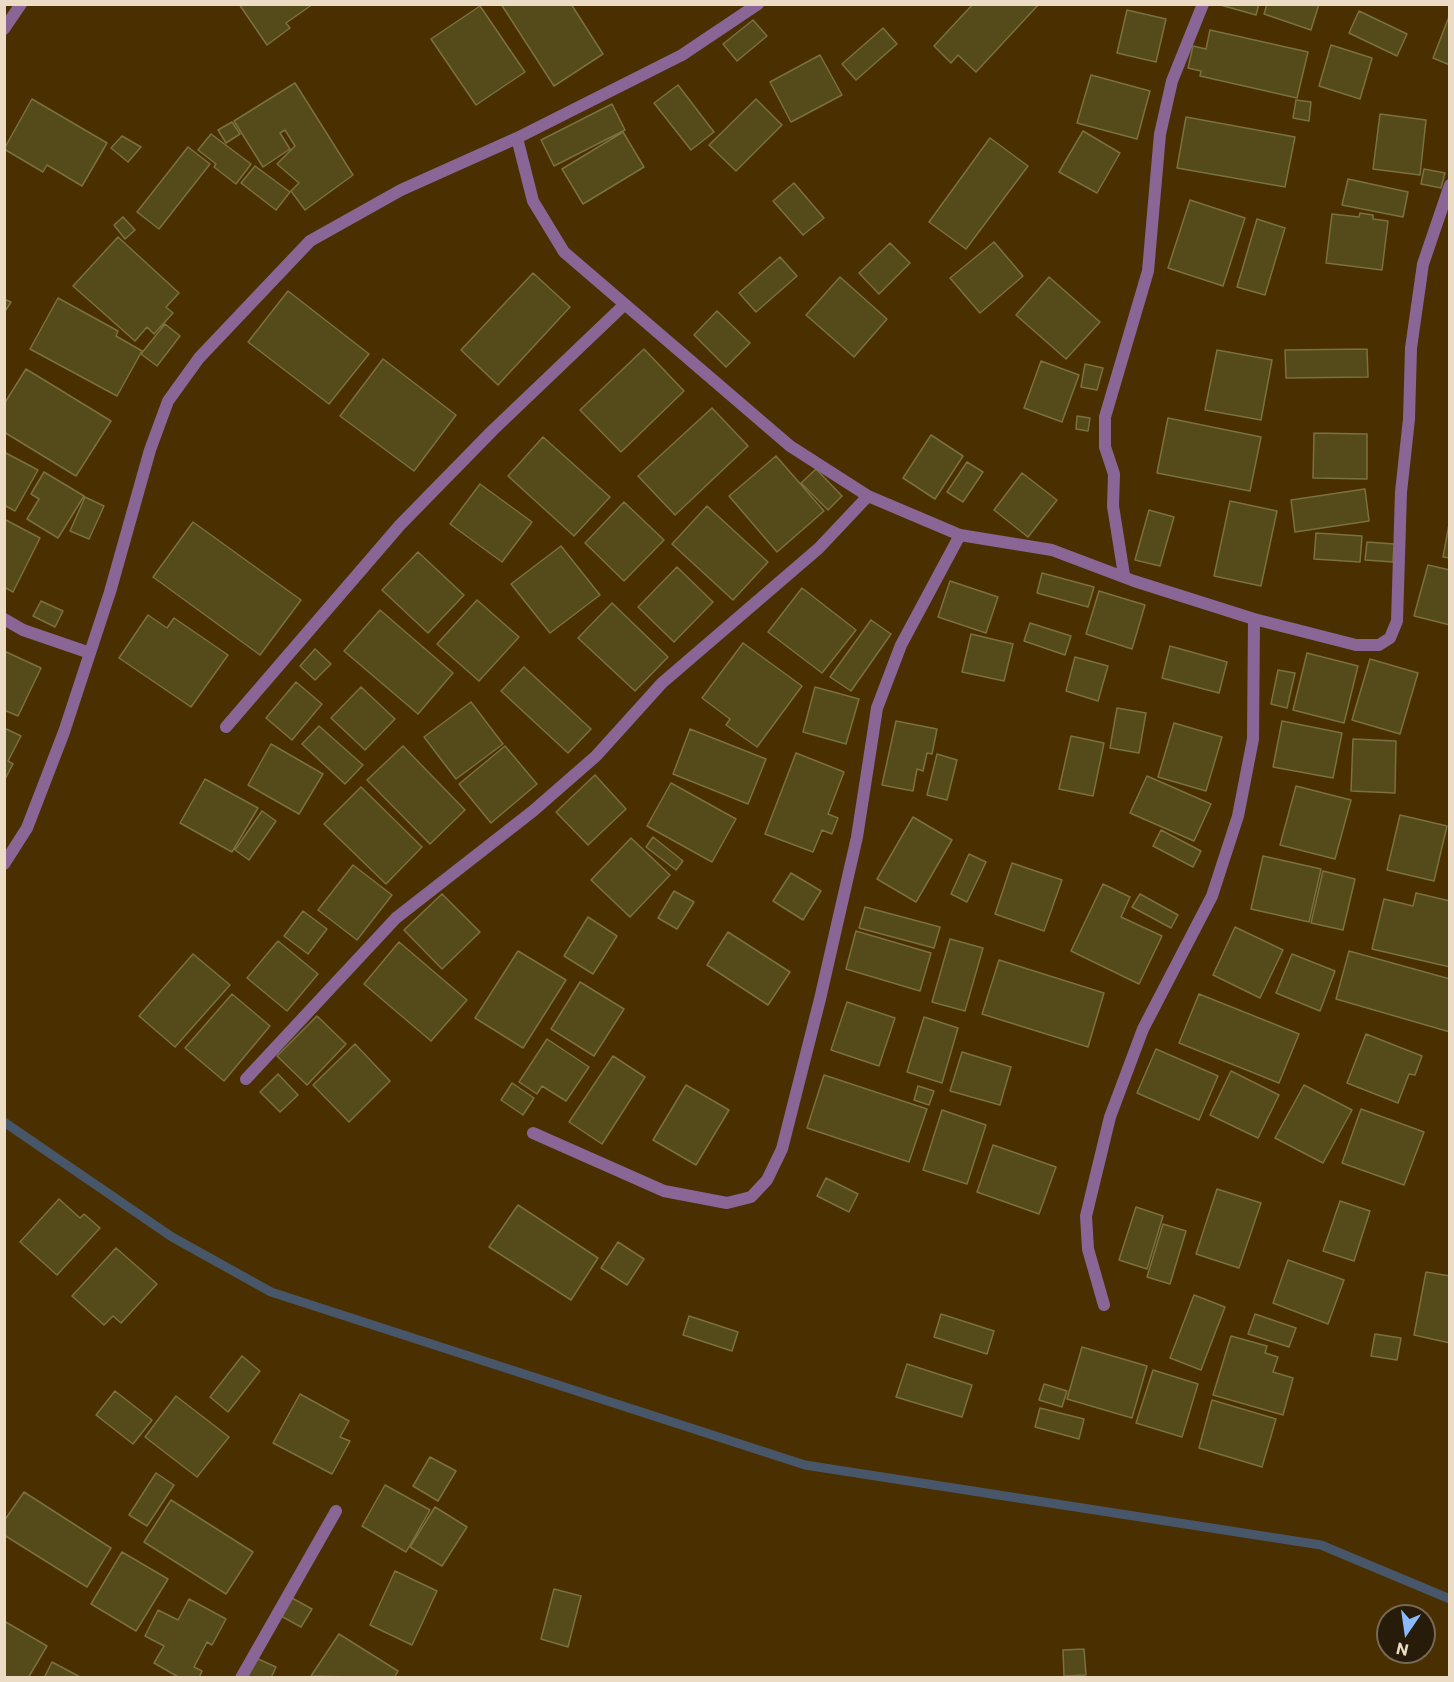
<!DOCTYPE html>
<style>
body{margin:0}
#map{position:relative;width:1454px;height:1682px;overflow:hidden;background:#4a3000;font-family:Commissioner,sans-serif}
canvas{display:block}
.frame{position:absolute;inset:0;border:6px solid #ecdcc6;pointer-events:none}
.north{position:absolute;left:1376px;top:1604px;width:60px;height:60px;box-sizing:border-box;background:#271b09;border:2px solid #766855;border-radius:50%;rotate:193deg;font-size:16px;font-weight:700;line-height:24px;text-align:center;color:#ecdcc6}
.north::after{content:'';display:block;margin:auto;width:21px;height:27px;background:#8bbafc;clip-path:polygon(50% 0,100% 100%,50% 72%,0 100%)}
</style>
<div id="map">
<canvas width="1454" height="1682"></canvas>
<div class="frame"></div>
<div class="north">N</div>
</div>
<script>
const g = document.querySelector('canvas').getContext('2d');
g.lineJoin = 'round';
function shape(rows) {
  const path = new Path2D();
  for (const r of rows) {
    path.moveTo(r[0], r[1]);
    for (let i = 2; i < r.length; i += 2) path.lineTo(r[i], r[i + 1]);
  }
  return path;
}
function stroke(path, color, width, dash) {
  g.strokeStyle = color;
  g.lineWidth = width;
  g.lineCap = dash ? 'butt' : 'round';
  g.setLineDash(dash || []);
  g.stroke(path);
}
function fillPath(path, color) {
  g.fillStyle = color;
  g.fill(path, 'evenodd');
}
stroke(shape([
 [4,1122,172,1237,271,1292,805,1465,1321,1545,1450,1599]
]), '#48566a', 9);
const building = shape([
 [239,4,313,4,286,23,290,28,267,45,239,4],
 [501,4,571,4,603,54,554,86,501,4],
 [973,4,1039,4,976,72,958,55,951,63,934,46,973,4],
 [1217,4,1259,4,1256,15,1217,4],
 [1267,4,1319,4,1311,30,1264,14,1267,4],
 [480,6,525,72,476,105,431,39,480,6],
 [1127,10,1166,19,1156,62,1117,53,1127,10],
 [1359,11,1407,34,1397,56,1349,33,1359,11],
 [1450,14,1450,65,1433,58,1450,14],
 [753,20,767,36,737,61,723,44,753,20],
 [883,28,897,44,856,80,842,64,883,28],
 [1210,30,1308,52,1297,98,1200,76,1201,71,1188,68,1193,46,1206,49,1210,30],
 [1331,45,1372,58,1360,99,1319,86,1331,45],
 [820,55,842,95,791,122,770,82,820,55],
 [1091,75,1150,91,1137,139,1077,123,1091,75],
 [295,83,353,175,305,210,291,191,299,183,277,164,295,146,285,130,280,133,290,149,263,167,234,121,295,83],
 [678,85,714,132,691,150,654,103,678,85],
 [32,99,107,143,82,186,47,165,43,172,4,149,32,99],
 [756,99,782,125,736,171,709,145,756,99],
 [1296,100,1311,102,1309,121,1293,118,1296,100],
 [612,104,625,130,554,166,541,140,612,104],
 [1380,114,1426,120,1420,175,1373,169,1380,114],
 [1186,117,1295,137,1285,187,1177,168,1186,117],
 [232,122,240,134,226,143,218,130,232,122],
 [1083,131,1120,153,1097,193,1059,172,1083,131],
 [623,132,644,167,583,204,562,169,623,132],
 [211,134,251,164,236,184,214,167,216,164,198,150,211,134],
 [122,136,141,147,128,162,111,148,122,136],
 [990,138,1028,166,966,249,929,222,990,138],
 [188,147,210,164,159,229,137,212,188,147],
 [255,166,290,192,276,210,241,183,255,166],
 [1424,169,1445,173,1441,188,1421,184,1424,169],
 [1348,179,1408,192,1403,217,1342,205,1348,179],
 [794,183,824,218,803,235,773,201,794,183],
 [1190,200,1245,218,1223,286,1168,268,1190,200],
 [1360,213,1373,215,1373,219,1388,221,1382,270,1326,263,1332,214,1359,217,1360,213],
 [123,217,135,230,125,239,114,225,123,217],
 [1257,219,1285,228,1265,295,1237,287,1257,219],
 [118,237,179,293,166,307,173,313,154,334,147,327,135,341,73,286,118,237],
 [994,242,1023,276,980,313,950,278,994,242],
 [890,243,910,263,879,294,859,273,890,243],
 [780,257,797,276,756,312,739,293,780,257],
 [533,273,570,307,498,385,461,350,533,273],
 [840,277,887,319,854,357,806,315,840,277],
 [1049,277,1100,322,1066,359,1016,315,1049,277],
 [288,291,369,354,329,404,248,342,288,291],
 [58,298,118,331,116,336,142,351,117,396,30,349,58,298],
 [4,299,11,302,4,313,4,299],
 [717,311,750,343,726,367,694,335,717,311],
 [165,324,180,336,157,366,141,354,165,324],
 [644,349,684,391,621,452,580,410,644,349],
 [1367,349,1368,377,1286,378,1285,350,1367,349],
 [1217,350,1272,360,1261,420,1205,410,1217,350],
 [383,359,456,415,414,471,340,416,383,359],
 [1041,361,1079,375,1062,422,1024,408,1041,361],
 [1085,364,1103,368,1097,390,1081,387,1085,364],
 [26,369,111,421,76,476,4,432,4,404,26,369],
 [712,408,748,446,675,515,638,476,712,408],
 [1077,416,1090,418,1088,431,1076,429,1077,416],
 [1168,418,1261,437,1250,491,1157,473,1168,418],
 [1314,433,1367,434,1367,479,1313,478,1314,433],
 [931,435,963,456,935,499,903,478,931,435],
 [543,437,610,497,574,536,508,476,543,437],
 [4,452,38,470,15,511,4,505,4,452],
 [776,456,824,511,777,552,729,496,776,456],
 [967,462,983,472,963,502,947,492,967,462],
 [816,469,842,496,828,510,801,483,816,469],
 [44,472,84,496,58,538,27,519,39,499,31,494,44,472],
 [1022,473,1057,500,1028,537,994,510,1022,473],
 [480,484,532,522,502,562,450,524,480,484],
 [1365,489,1369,521,1295,532,1291,500,1365,489],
 [85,497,104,506,89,539,70,531,85,497],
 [1230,501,1277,511,1261,586,1214,576,1230,501],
 [624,502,664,540,624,581,585,543,624,502],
 [707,506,768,562,733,600,672,544,707,506],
 [1149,510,1174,517,1160,566,1135,560,1149,510],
 [4,519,40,538,13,592,4,587,4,519],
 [1450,519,1450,558,1443,557,1450,519],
 [193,522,301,600,260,655,153,577,193,522],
 [1316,533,1362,536,1360,562,1314,559,1316,533],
 [1367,542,1394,544,1393,562,1365,560,1367,542],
 [561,546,600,595,550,633,511,584,561,546],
 [418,552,464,595,428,633,382,590,418,552],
 [1428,565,1450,570,1450,625,1414,616,1428,565],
 [677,567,713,602,674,642,638,607,677,567],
 [1042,573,1094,587,1088,607,1037,593,1042,573],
 [950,581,998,597,986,633,938,617,950,581],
 [802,588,856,630,822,673,768,632,802,588],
 [1099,591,1145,605,1132,649,1086,634,1099,591],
 [477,600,519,637,479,681,437,644,477,600],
 [41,601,63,611,55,627,33,616,41,601],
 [612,603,668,657,635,691,578,638,612,603],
 [380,610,453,673,418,714,344,651,380,610],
 [148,615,167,628,174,618,228,655,191,707,119,658,148,615],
 [871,620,891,634,851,691,830,677,871,620],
 [1030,623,1071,636,1065,655,1024,641,1030,623],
 [971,634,1013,644,1004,681,962,672,971,634],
 [743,643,802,686,757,747,726,725,730,719,702,698,743,643],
 [1170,646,1227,662,1219,693,1162,678,1170,646],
 [315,649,331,664,315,680,300,666,315,649],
 [4,651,41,668,18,716,4,710,4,651],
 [1307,653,1358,666,1344,723,1293,710,1307,653],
 [1075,657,1108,666,1098,701,1066,691,1075,657],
 [1370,659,1418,673,1400,734,1352,720,1370,659],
 [524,667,591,729,568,753,501,691,524,667],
 [1278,670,1295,673,1287,708,1271,704,1278,670],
 [296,682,322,704,292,740,266,718,296,682],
 [361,687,395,719,365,750,331,718,361,687],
 [815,687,859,699,846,744,803,732,815,687],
 [471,702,503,744,456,779,424,737,471,702],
 [1117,708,1146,713,1139,753,1110,748,1117,708],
 [896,721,937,729,932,754,927,753,923,771,917,769,913,791,882,785,896,721],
 [1282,721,1342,733,1333,778,1273,767,1282,721],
 [1174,723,1222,737,1206,791,1158,777,1174,723],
 [319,726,363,765,345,784,302,744,319,726],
 [4,728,21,736,8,761,13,764,4,781,4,728],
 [690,729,766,759,748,804,673,774,690,729],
 [1071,736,1104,743,1093,796,1059,789,1071,736],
 [1353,739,1396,741,1395,793,1351,791,1353,739],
 [271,744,323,774,299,814,248,785,271,744],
 [403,746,465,810,430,844,367,780,403,746],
 [505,746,537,784,491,823,459,784,505,746],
 [796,753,844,772,828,814,838,818,832,834,822,830,813,852,765,834,796,753],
 [937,754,957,760,947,800,927,795,937,754],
 [595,775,626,809,588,845,556,812,595,775],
 [1147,776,1211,804,1194,841,1130,813,1147,776],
 [205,779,258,808,232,852,180,823,205,779],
 [671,783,736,819,712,862,647,826,671,783],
 [1296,786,1351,800,1335,859,1280,845,1296,786],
 [361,787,422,847,386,884,324,824,361,787],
 [262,811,276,821,249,860,235,850,262,811],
 [1400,815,1447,826,1434,881,1387,870,1400,815],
 [913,817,952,840,916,902,877,879,913,817],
 [1161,830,1201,851,1193,867,1153,846,1161,830],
 [653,837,683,861,676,870,646,847,653,837],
 [631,838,670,875,630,917,591,880,631,838],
 [969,854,986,862,967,902,951,894,969,854],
 [1263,856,1321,869,1309,922,1251,909,1263,856],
 [1012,863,1062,880,1044,931,995,914,1012,863],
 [353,865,392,895,357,940,318,910,353,865],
 [1323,871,1355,879,1343,930,1311,923,1323,871],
 [791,873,821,891,803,920,773,901,791,873],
 [1103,884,1130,897,1121,917,1162,936,1139,984,1071,951,1103,884],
 [674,891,694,902,677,929,658,918,674,891],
 [1416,893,1450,901,1450,967,1372,949,1384,899,1413,906,1416,893],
 [442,894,480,932,442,969,404,930,442,894],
 [1140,894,1178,915,1171,928,1132,907,1140,894],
 [865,907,940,927,934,948,859,928,865,907],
 [303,911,327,929,308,954,284,936,303,911],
 [588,917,617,936,593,974,564,956,588,917],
 [1235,927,1283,950,1260,998,1213,975,1235,927],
 [856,931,931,953,920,991,846,969,856,931],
 [728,932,790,972,768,1005,707,965,728,932],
 [950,939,983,948,965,1011,932,1002,950,939],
 [278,941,318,974,287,1011,247,978,278,941],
 [399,942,467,1000,431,1041,364,984,399,942],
 [518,951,566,980,523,1048,475,1018,518,951],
 [1349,951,1450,979,1450,1032,1336,999,1349,951],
 [193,954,230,985,175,1047,139,1016,193,954],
 [1292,954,1335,971,1320,1011,1276,993,1292,954],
 [999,960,1104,993,1088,1047,982,1014,999,960],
 [580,982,624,1009,594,1056,551,1029,580,982],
 [232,994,270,1026,224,1081,185,1048,232,994],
 [1199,994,1299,1034,1279,1083,1179,1043,1199,994],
 [847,1002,895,1018,879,1066,831,1050,847,1002],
 [317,1016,346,1044,307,1085,277,1056,317,1016],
 [924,1017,958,1028,942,1083,907,1072,924,1017],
 [1366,1034,1422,1056,1415,1075,1409,1074,1398,1103,1347,1083,1366,1034],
 [547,1039,589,1067,566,1101,542,1086,537,1094,519,1082,547,1039],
 [355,1044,390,1081,349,1122,313,1085,355,1044],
 [1156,1049,1218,1076,1199,1120,1137,1093,1156,1049],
 [962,1052,1011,1067,1000,1105,950,1091,962,1052],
 [613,1056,645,1077,602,1144,569,1122,613,1056],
 [1231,1071,1279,1095,1258,1138,1210,1115,1231,1071],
 [278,1074,298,1095,280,1112,260,1092,278,1074],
 [824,1075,927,1109,909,1162,807,1128,824,1075],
 [512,1083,534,1098,523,1115,501,1100,512,1083],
 [686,1085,729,1110,696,1165,653,1140,686,1085],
 [1304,1085,1352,1110,1323,1163,1275,1138,1304,1085],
 [918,1086,934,1091,929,1105,914,1100,918,1086],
 [1361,1109,1424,1132,1404,1185,1342,1163,1361,1109],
 [942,1110,986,1125,967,1184,923,1170,942,1110],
 [993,1145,1056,1167,1039,1214,977,1192,993,1145],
 [826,1178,858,1194,849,1212,817,1196,826,1178],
 [1217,1189,1261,1203,1239,1268,1196,1254,1217,1189],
 [59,1199,80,1218,84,1214,100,1228,57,1275,20,1242,59,1199],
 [1340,1201,1370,1211,1354,1261,1323,1251,1340,1201],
 [518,1205,598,1258,571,1300,489,1247,518,1205],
 [1136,1207,1163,1216,1147,1269,1119,1260,1136,1207],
 [1163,1224,1186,1231,1170,1284,1147,1277,1163,1224],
 [618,1242,644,1259,627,1285,601,1268,618,1242],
 [116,1248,157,1284,121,1323,113,1316,104,1325,72,1296,116,1248],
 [1288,1260,1344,1280,1328,1324,1273,1303,1288,1260],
 [1426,1272,1450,1276,1450,1343,1414,1335,1426,1272],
 [1194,1295,1225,1307,1201,1370,1170,1358,1194,1295],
 [941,1314,994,1331,987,1354,934,1337,941,1314],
 [1255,1314,1296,1328,1289,1347,1248,1334,1255,1314],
 [689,1316,738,1332,732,1351,683,1335,689,1316],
 [1375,1334,1401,1338,1397,1360,1371,1356,1375,1334],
 [1231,1336,1267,1346,1265,1353,1278,1357,1273,1372,1293,1378,1283,1415,1213,1395,1231,1336],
 [1082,1347,1147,1366,1132,1418,1067,1399,1082,1347],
 [242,1356,260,1371,228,1412,210,1397,242,1356],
 [907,1364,972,1385,962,1417,896,1397,907,1364],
 [1153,1370,1198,1384,1182,1437,1136,1423,1153,1370],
 [1044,1384,1067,1391,1062,1407,1039,1400,1044,1384],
 [115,1391,152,1420,133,1444,96,1415,115,1391],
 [300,1394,349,1421,340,1437,350,1441,332,1474,273,1443,300,1394],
 [176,1396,229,1437,197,1477,145,1437,176,1396],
 [1212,1400,1276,1419,1262,1467,1199,1448,1212,1400],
 [1040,1408,1084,1419,1079,1439,1035,1427,1040,1408],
 [430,1457,456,1471,438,1501,413,1486,430,1457],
 [156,1473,174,1485,147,1526,129,1515,156,1473],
 [385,1485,430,1510,406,1552,362,1526,385,1485],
 [24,1492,111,1548,87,1587,4,1535,4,1521,24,1492],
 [171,1500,253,1552,226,1594,144,1542,171,1500],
 [435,1507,467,1527,442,1566,410,1547,435,1507],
 [122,1552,168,1579,136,1631,91,1604,122,1552],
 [395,1571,437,1591,412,1645,370,1625,395,1571],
 [554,1589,581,1596,568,1647,541,1639,554,1589],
 [292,1598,312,1609,301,1627,281,1616,292,1598],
 [189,1599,226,1619,212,1645,207,1642,194,1667,202,1671,199,1678,180,1678,154,1663,164,1646,145,1636,158,1610,178,1620,189,1599],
 [4,1621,47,1646,28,1678,4,1678,4,1621],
 [339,1634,398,1671,394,1678,311,1676,339,1634],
 [1084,1649,1086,1675,1064,1676,1063,1650,1084,1649],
 [256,1658,276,1667,271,1678,247,1678,256,1658],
 [52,1662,82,1678,44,1678,52,1662]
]);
fillPath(building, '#554a19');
stroke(building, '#7b703f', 1.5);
stroke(shape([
 [4,29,21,4],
 [517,138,533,201,564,252,790,446,868,496,960,535,1052,550,1134,581,1254,619,1356,645,1379,645,1390,638,1397,621,1401,492,1409,419,1411,348,1423,264,1450,185],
 [1124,575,1113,506,1114,474,1105,447,1105,417,1148,271,1160,134,1172,81,1203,4],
 [4,619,23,630,90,653],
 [226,727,400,525,493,430,624,305],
 [4,864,27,828,64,732,110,592,150,450,168,401,199,358,310,241,401,190,517,138,682,55,758,4],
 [246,1079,396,918,533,811,596,756,662,683,819,548,868,496],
 [533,1133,664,1191,727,1203,751,1197,767,1180,782,1149,820,999,857,837,877,708,901,645,960,535],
 [1104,1305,1088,1249,1086,1216,1110,1117,1143,1029,1212,896,1238,816,1253,739,1254,619],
 [241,1678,336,1511]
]), '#8a6697', 12);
</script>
